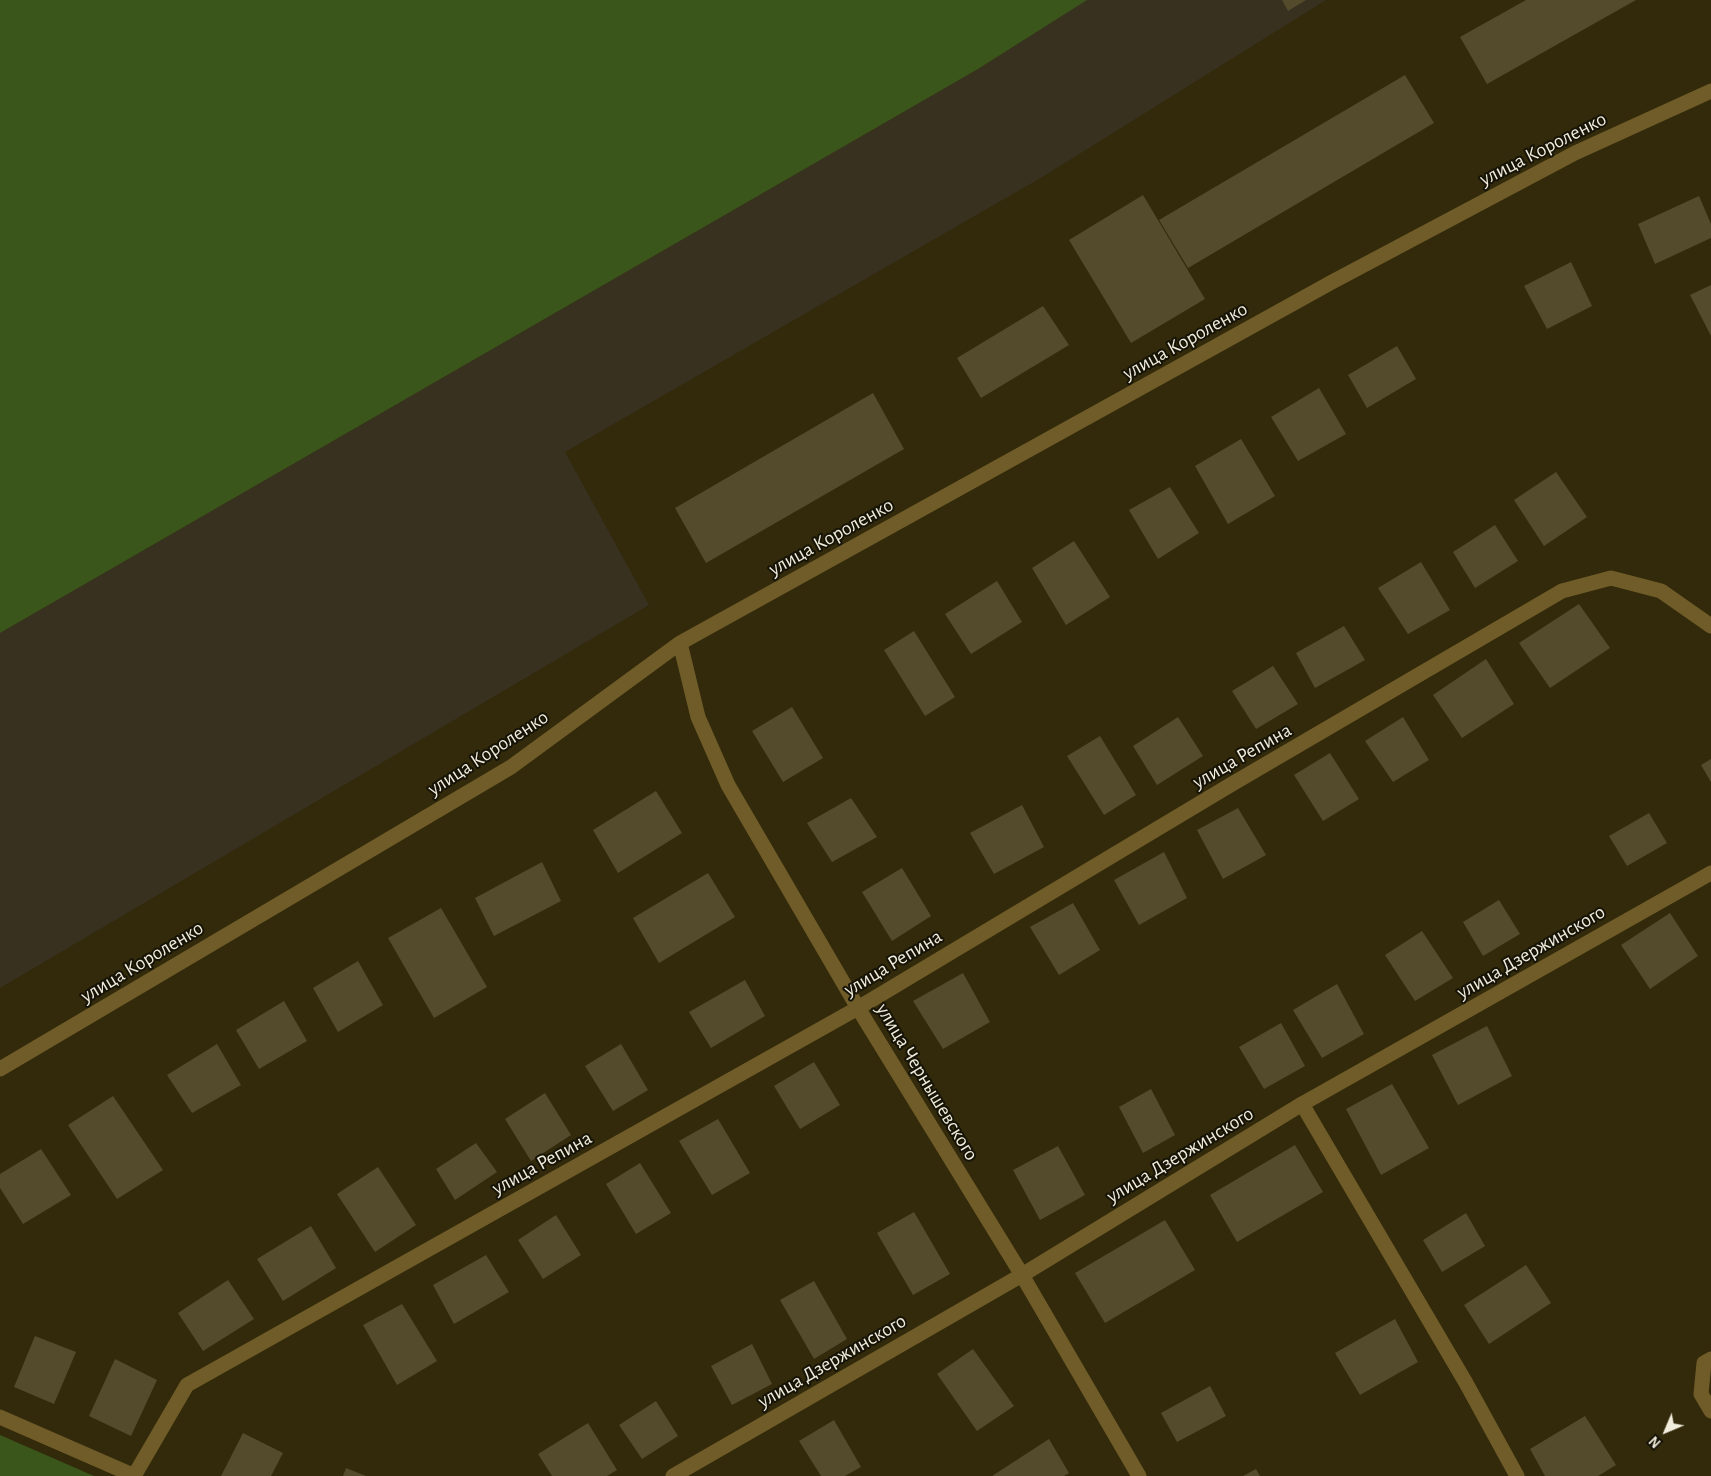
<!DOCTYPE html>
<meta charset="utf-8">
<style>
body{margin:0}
#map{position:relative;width:1711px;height:1476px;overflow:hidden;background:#322a0b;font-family:"Alegreya Sans",sans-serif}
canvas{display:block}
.north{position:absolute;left:1641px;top:1406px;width:50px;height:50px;-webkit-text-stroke:4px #161307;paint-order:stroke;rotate:225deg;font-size:14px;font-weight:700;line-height:20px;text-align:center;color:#f1ecdb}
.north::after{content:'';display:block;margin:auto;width:18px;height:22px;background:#f1ecdb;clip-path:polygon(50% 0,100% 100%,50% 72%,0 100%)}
</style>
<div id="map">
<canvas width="1711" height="1476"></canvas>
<div class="north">N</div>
</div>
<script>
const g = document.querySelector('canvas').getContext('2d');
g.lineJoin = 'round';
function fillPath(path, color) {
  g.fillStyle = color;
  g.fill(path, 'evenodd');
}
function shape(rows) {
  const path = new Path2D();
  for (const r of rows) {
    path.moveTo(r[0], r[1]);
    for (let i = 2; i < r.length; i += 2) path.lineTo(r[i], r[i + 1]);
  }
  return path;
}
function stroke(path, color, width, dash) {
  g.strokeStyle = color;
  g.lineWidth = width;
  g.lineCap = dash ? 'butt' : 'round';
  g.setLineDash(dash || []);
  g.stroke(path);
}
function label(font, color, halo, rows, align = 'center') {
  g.font = font + ' "Alegreya Sans",sans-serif';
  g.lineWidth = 4;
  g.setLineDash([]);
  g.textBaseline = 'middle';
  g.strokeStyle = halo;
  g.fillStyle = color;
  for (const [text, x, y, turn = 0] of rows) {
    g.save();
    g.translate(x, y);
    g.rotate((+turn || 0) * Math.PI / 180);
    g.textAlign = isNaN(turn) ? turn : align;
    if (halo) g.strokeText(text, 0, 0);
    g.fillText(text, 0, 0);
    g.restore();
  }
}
fillPath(shape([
 [1086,0,1326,0,1044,176,565,452,649,605,0,988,0,633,978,69]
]), '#393120');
fillPath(shape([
 [0,0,1087,0,978,69,0,633],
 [0,1435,94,1476,0,1476]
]), '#3b561b');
fillPath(shape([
 [1282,0,1306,0,1288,11],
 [1526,0,1636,0,1487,84,1460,37],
 [1405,75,1434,123,1188,268,1159,220],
 [1143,195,1205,299,1131,343,1069,240],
 [1699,196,1711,224,1711,238,1655,264,1638,224],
 [1571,262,1592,306,1547,329,1524,286],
 [1711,285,1711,336,1690,295],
 [1043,306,1069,345,981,398,957,358],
 [1397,346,1416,379,1367,408,1348,375],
 [1319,388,1346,434,1298,461,1271,417],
 [873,393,904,449,706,563,675,508],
 [1241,439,1275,496,1228,524,1195,466],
 [1556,472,1587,517,1544,546,1514,500],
 [1170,487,1199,533,1158,559,1129,510],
 [1495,525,1518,561,1475,588,1453,552],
 [1074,541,1110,597,1066,625,1032,568],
 [1421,562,1450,610,1408,634,1378,588],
 [997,581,1022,622,971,654,945,614],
 [1579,604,1610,648,1550,688,1519,643],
 [1344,626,1365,660,1315,688,1296,653],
 [914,631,955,697,925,716,884,650],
 [1486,659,1514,704,1462,738,1433,695],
 [1273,666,1298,704,1256,729,1232,691],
 [792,707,823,758,783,782,752,731],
 [1178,717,1203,756,1157,785,1133,746],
 [1403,717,1429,760,1393,782,1365,741],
 [1100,736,1136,795,1104,815,1067,756],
 [1330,753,1359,799,1323,821,1294,775],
 [1711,759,1711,782,1701,765],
 [656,791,682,833,618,873,593,830],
 [851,798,877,837,832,862,807,823],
 [1022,805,1044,847,994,874,970,833],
 [1238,808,1266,855,1223,879,1197,830],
 [1649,813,1667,843,1627,866,1609,836],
 [1164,852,1187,898,1139,925,1114,880],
 [542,862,561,901,494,936,475,898],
 [902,868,931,916,892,941,862,892],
 [708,873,735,917,659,963,633,918],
 [1499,900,1520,934,1483,956,1463,922],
 [1073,903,1100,950,1059,975,1030,927],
 [441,908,487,987,434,1018,388,938],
 [1670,913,1698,956,1650,989,1621,945],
 [1422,931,1453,978,1415,1001,1385,955],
 [358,961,383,1005,338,1032,313,988],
 [963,973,990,1022,943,1049,913,1001],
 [745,980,765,1016,711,1048,689,1012],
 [1337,984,1364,1034,1322,1058,1293,1010],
 [284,1001,307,1041,259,1069,236,1030],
 [1281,1023,1305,1066,1264,1089,1239,1047],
 [1487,1026,1512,1076,1458,1105,1432,1055],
 [217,1044,241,1085,192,1113,167,1075],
 [621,1044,648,1090,613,1111,585,1066],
 [814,1062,840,1105,800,1129,774,1086],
 [1392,1084,1429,1148,1381,1175,1346,1109],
 [1151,1089,1175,1135,1143,1153,1119,1107],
 [545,1093,571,1135,531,1161,505,1119],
 [113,1096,163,1170,117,1199,68,1125],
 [718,1119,750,1173,712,1195,679,1141],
 [476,1143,497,1172,455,1200,436,1169],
 [1295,1145,1323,1192,1237,1242,1210,1195],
 [1058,1146,1085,1195,1040,1220,1013,1170],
 [41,1149,71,1195,23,1224,0,1188,0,1174],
 [640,1163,671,1213,636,1234,606,1184],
 [378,1167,416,1225,375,1252,337,1194],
 [914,1212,950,1274,913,1295,877,1233],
 [1466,1213,1485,1246,1442,1272,1423,1240],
 [556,1215,581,1255,543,1279,518,1240],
 [1165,1220,1195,1270,1105,1323,1075,1273],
 [311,1226,336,1268,283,1301,257,1259],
 [486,1255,509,1292,454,1324,433,1285],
 [1526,1265,1551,1303,1489,1344,1464,1305],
 [228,1280,254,1319,203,1351,178,1313],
 [814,1281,847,1339,814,1359,780,1300],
 [402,1304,437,1361,397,1385,363,1325],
 [1395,1319,1418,1362,1360,1395,1335,1353],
 [35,1336,76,1352,54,1404,14,1387],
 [752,1344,772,1384,732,1405,711,1366],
 [973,1349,1014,1406,977,1431,937,1374],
 [115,1359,157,1380,131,1436,89,1416],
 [1210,1386,1226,1416,1177,1442,1161,1413],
 [656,1401,678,1436,642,1459,619,1425],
 [1585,1416,1616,1465,1598,1476,1545,1476,1530,1449],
 [834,1420,861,1467,845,1476,821,1476,799,1441],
 [588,1423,617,1470,607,1476,552,1476,538,1454],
 [243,1433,283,1453,271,1476,221,1476],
 [1049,1439,1069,1473,1064,1476,992,1476],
 [346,1468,366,1476,343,1476],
 [1256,1469,1260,1476,1243,1476]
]), '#544b2d');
stroke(shape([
 [1302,1104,1466,1383,1517,1476],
 [1711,1359,1704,1363,1701,1394,1711,1411]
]), '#705c28', 15);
stroke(shape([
 [680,643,698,717,728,785,858,1008,1022,1275,1139,1476],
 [0,1069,511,767,680,643,1332,282,1575,153,1711,91],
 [0,1417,135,1476],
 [134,1476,187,1385,858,1008,1232,784,1562,591,1611,578,1661,591,1711,626],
 [673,1476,1022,1275,1302,1104,1711,873]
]), '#705c28', 15);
label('20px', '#f1ecdb', '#161307', [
 ["улица Короленко",1543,149,-27],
 ["улица Короленко",1185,341,-29],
 ["улица Короленко",831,537,-29],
 ["улица Короленко",488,753,-33],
 ["улица Репина",1242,756,-30],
 ["улица Дзержинского",1531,952,-30],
 ["улица Короленко",142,962,-31],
 ["улица Репина",893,963,-31],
 ["улица Чернышевского",927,1082,59],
 ["улица Дзержинского",1180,1155,-31],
 ["улица Репина",542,1163,-29],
 ["улица Дзержинского",832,1361,-30]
]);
</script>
